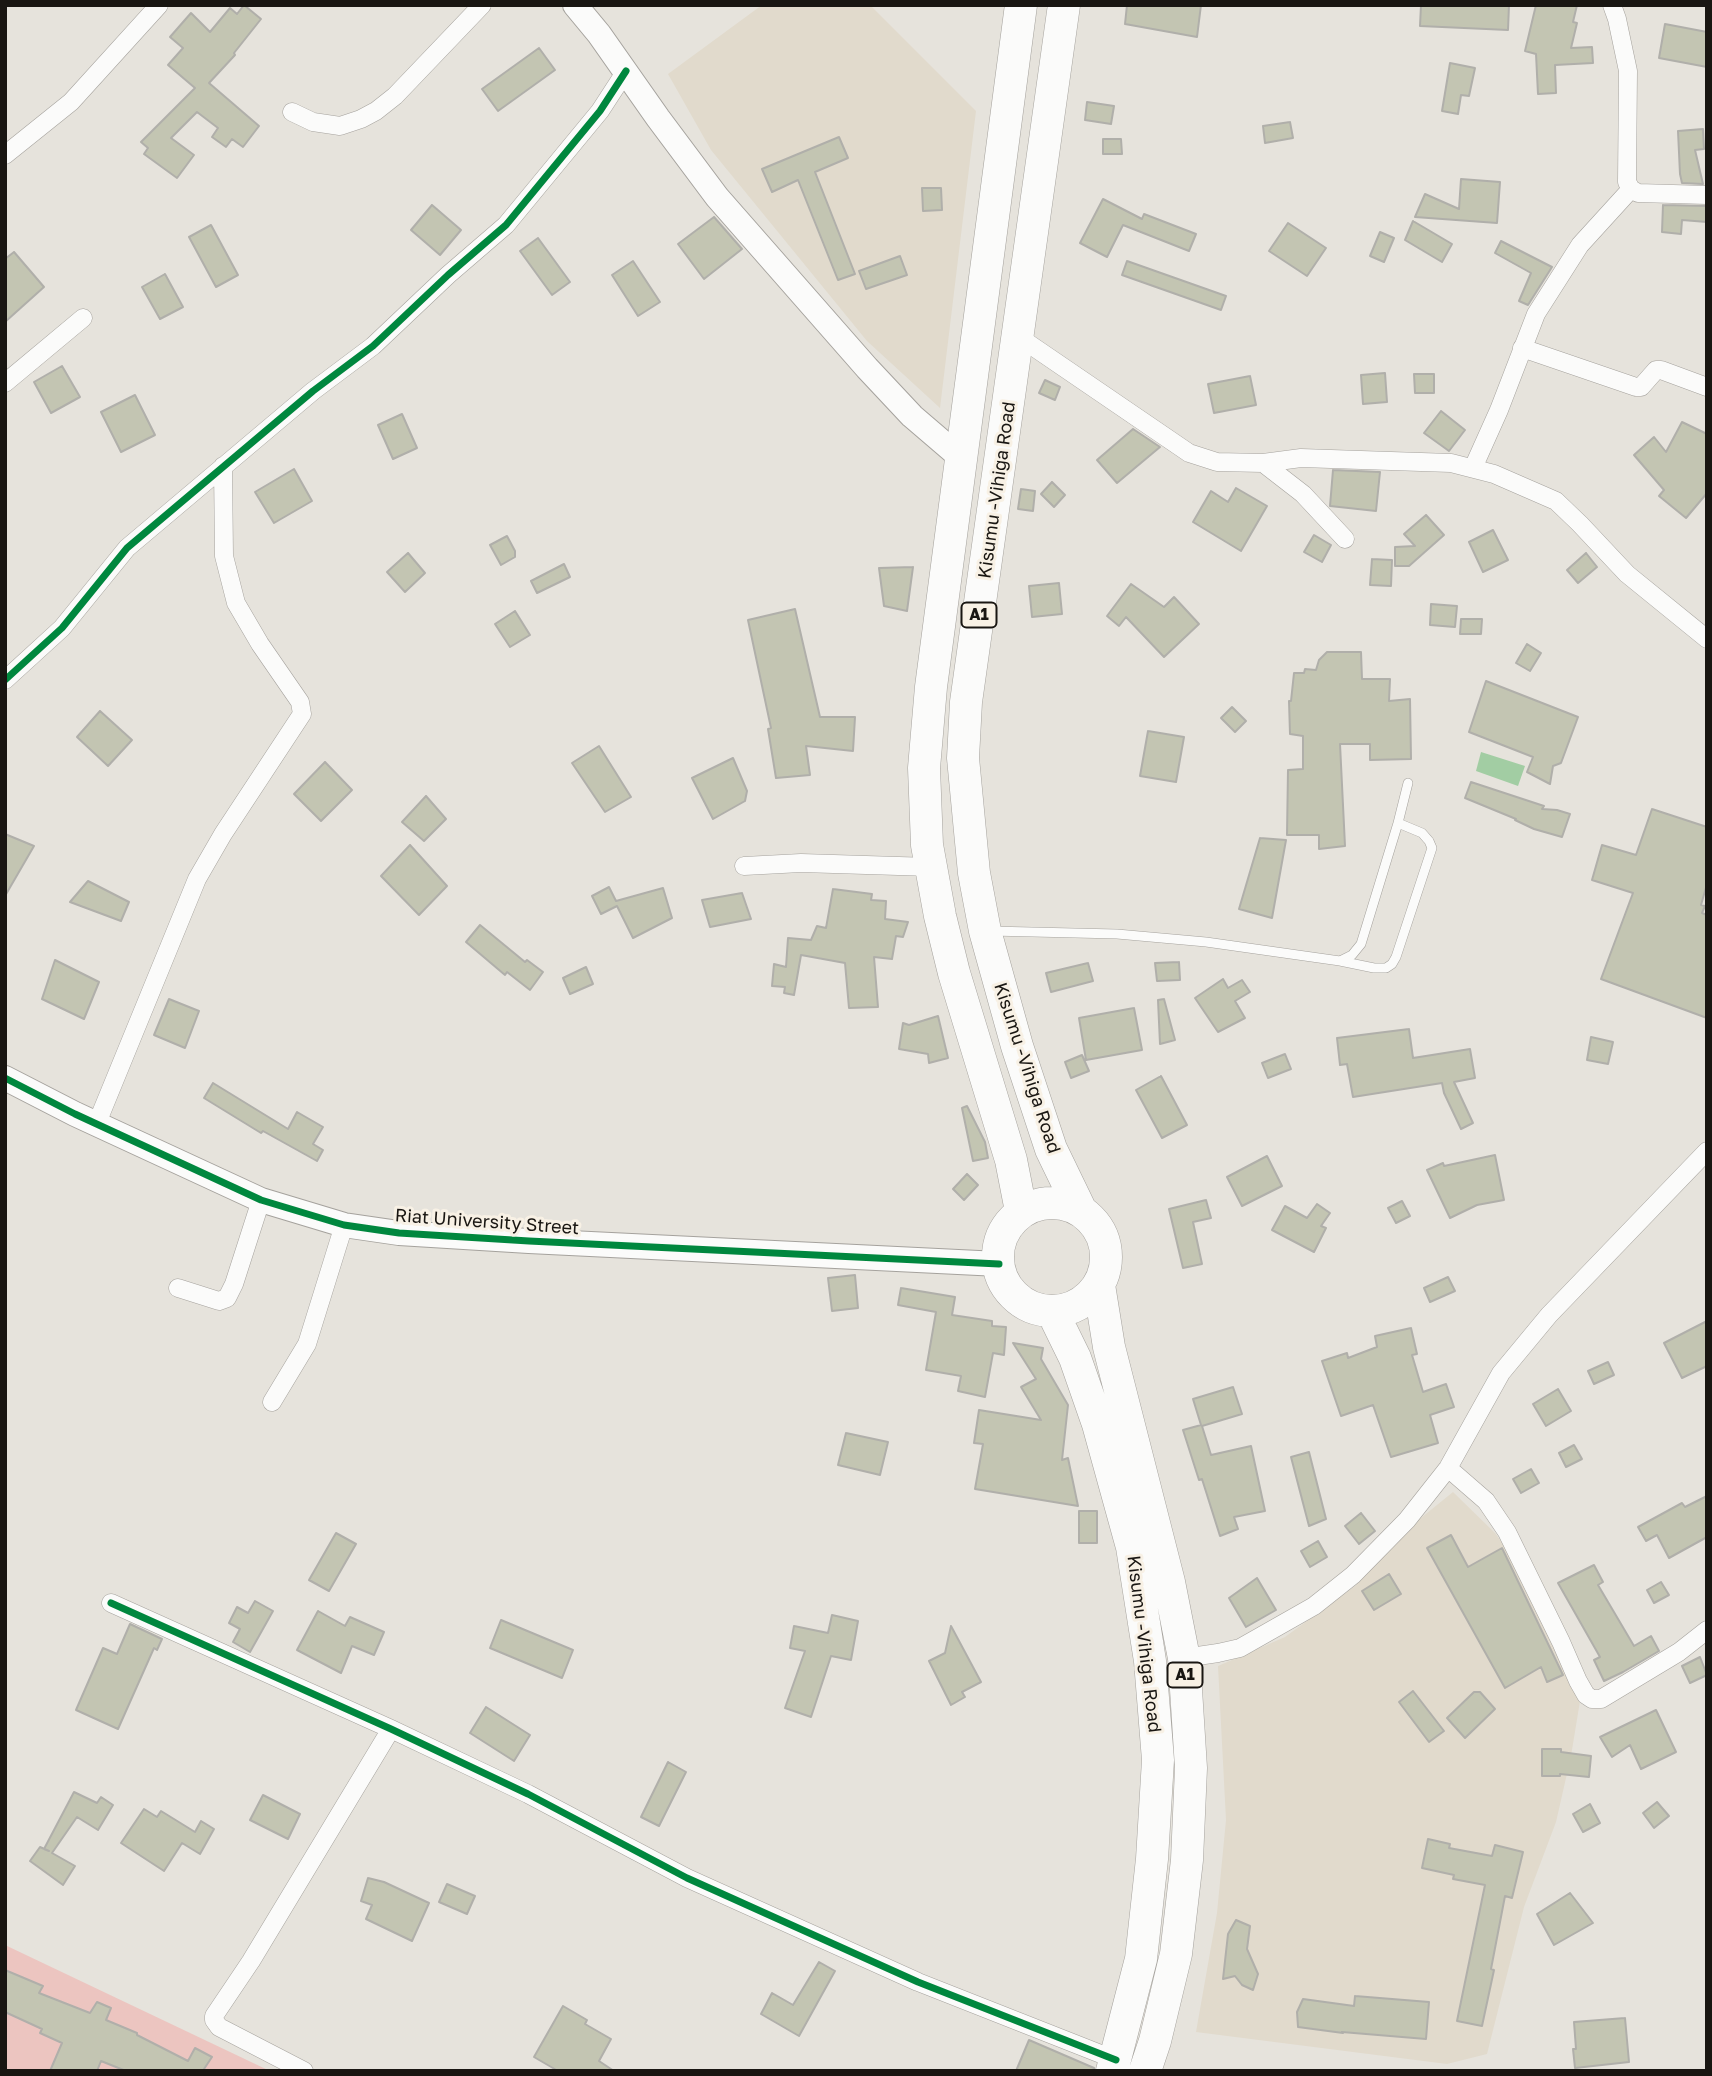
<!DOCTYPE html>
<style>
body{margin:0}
#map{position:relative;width:1712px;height:2076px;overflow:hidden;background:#e6e3dc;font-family:"Golos Text",sans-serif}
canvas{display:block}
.frame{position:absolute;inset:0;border:7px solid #191612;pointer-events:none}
</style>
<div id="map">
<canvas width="1712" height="2076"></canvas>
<div class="frame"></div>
</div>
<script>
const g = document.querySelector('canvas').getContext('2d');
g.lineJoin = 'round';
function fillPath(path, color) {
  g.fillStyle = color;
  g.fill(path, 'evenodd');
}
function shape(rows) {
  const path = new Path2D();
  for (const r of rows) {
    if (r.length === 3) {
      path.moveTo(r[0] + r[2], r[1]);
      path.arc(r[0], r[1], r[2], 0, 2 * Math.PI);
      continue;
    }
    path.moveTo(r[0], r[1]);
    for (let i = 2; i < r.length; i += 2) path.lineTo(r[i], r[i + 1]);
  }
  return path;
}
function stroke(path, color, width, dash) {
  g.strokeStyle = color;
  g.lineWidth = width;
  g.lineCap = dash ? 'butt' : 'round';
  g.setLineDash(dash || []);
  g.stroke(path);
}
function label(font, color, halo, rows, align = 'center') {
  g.font = font + ' "Golos Text",sans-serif';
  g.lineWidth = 6;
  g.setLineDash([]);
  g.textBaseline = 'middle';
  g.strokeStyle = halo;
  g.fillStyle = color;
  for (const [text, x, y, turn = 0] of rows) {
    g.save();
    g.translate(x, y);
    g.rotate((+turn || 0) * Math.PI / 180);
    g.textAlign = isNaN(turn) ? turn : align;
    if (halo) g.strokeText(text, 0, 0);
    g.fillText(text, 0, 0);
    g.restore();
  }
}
fillPath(shape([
 [762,5,870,5,976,111,940,408,867,341,711,150,668,74],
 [1453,1492,1495,1533,1535,1588,1580,1701,1571,1756,1556,1822,1524,1907,1487,2054,1447,2064,1196,2032,1217,1913,1226,1820,1218,1666,1285,1637,1355,1586,1411,1526]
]), '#e1dacc');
fillPath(shape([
 [5,1945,270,2071,5,2071]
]), '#ecc5c0');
fillPath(shape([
 [1481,752,1525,766,1518,786,1476,771]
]), '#a2cda3');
const building = shape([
 [244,5,261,19,234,53,235,55,209,83,259,126,243,147,232,139,226,147,212,137,218,128,197,112,171,138,194,155,177,178,144,154,148,148,141,142,195,88,168,65,183,48,170,37,191,13,210,32,230,8,237,14,244,5],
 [1127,5,1201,5,1197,37,1125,24,1127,5],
 [1421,5,1509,5,1508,30,1420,26,1421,5],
 [1536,5,1577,5,1573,22,1577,23,1571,48,1592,47,1593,63,1555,65,1556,93,1538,94,1536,54,1525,51,1536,5],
 [1665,24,1707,32,1707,67,1659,58,1665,24],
 [539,48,555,70,498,111,482,89,539,48],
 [1450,63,1475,68,1469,96,1461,95,1458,114,1442,111,1450,63],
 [1087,102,1114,106,1111,124,1085,120,1087,102],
 [1290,122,1293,138,1265,143,1263,126,1290,122],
 [1703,129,1704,149,1695,150,1703,184,1682,183,1680,174,1678,131,1703,129],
 [839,137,848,158,815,172,855,274,838,280,798,180,772,192,762,169,839,137],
 [1103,139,1121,139,1122,154,1103,154,1103,139],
 [1461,179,1500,182,1497,223,1415,217,1425,194,1459,209,1461,179],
 [922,188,941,188,942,210,923,211,922,188],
 [1103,199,1142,219,1144,214,1196,234,1189,251,1123,225,1107,257,1080,243,1103,199],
 [432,205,461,230,440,255,411,230,432,205],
 [1663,205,1707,206,1707,222,1682,220,1681,234,1662,232,1663,205],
 [714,217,742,249,704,279,678,244,714,217],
 [1413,221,1452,244,1442,262,1405,240,1413,221],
 [1288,223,1326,248,1307,276,1269,251,1288,223],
 [211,225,238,275,216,287,189,237,211,225],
 [1380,232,1394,238,1384,262,1370,256,1380,232],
 [538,238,570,282,552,295,520,251,538,238],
 [1501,241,1552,267,1528,305,1519,301,1531,273,1495,253,1501,241],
 [14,252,44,287,5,322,5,259,14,252],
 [900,256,907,275,866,289,859,271,900,256],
 [633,261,660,302,638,316,612,275,633,261],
 [1127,261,1226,296,1221,310,1122,275,1127,261],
 [165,274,183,307,160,319,142,287,165,274],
 [62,366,80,397,51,413,34,382,62,366],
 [1385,373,1387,402,1363,404,1361,375,1385,373],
 [1414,374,1434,374,1434,393,1415,393,1414,374],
 [1250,376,1256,405,1214,413,1208,384,1250,376],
 [1045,380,1060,387,1055,400,1039,393,1045,380],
 [135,395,155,435,121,452,101,412,135,395],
 [1441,411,1465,430,1449,451,1424,433,1441,411],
 [402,414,417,448,393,459,378,425,402,414],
 [1682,422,1707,434,1707,493,1686,518,1659,496,1664,490,1634,455,1654,437,1666,452,1682,422],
 [1133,429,1160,447,1117,483,1097,460,1133,429],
 [294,469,312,501,274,523,255,492,294,469],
 [1333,470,1380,472,1376,511,1330,506,1333,470],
 [1052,482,1065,495,1054,507,1041,494,1052,482],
 [1236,488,1267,506,1241,551,1193,522,1211,491,1228,502,1236,488],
 [1021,489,1035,491,1033,511,1018,509,1021,489],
 [1426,515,1444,535,1409,566,1395,566,1395,547,1415,546,1404,534,1426,515],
 [1493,530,1508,560,1483,572,1469,542,1493,530],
 [1314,535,1331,545,1322,562,1304,552,1314,535],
 [507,536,515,551,515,557,501,565,490,545,507,536],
 [408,553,425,573,405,592,387,572,408,553],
 [1586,553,1597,567,1578,583,1567,570,1586,553],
 [1372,559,1392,560,1391,586,1370,585,1372,559],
 [564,564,570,577,537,593,531,581,564,564],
 [913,567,907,611,884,606,879,568,913,567],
 [1059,583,1062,614,1032,617,1029,586,1059,583],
 [1131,584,1164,607,1174,597,1199,624,1164,657,1126,617,1119,626,1107,616,1131,584],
 [1431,604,1457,606,1455,627,1430,625,1431,604],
 [795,609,820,717,855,717,853,751,806,746,810,775,776,778,768,729,771,728,748,620,795,609],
 [515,611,530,635,510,647,495,624,515,611],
 [1461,619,1482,619,1481,634,1460,634,1461,619],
 [1527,644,1541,653,1530,671,1516,663,1527,644],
 [1327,652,1361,652,1362,679,1390,679,1389,701,1410,699,1411,759,1370,760,1370,744,1340,744,1345,846,1319,849,1319,835,1287,835,1288,770,1303,769,1303,736,1290,734,1289,701,1291,701,1294,673,1304,673,1305,669,1316,670,1319,660,1327,652],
 [1486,681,1578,717,1561,763,1553,766,1550,784,1527,772,1533,757,1469,732,1486,681],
 [1232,707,1246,721,1235,732,1221,718,1232,707],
 [100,711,132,740,108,766,77,737,100,711],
 [1148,731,1184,737,1176,782,1140,776,1148,731],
 [599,746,631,797,605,812,572,763,599,746],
 [733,758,747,791,745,801,713,819,692,778,733,758],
 [325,762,352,790,321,821,294,794,325,762],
 [1471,782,1544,806,1542,809,1557,810,1570,814,1562,837,1534,829,1515,820,1516,819,1465,798,1471,782],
 [426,796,446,819,424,841,402,822,426,796],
 [1652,809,1707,827,1707,884,1701,905,1705,906,1702,913,1707,915,1707,1018,1601,979,1633,893,1592,880,1602,845,1636,855,1652,809],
 [5,834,34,846,5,896,5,834],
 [1260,838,1286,840,1272,918,1239,909,1260,838],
 [410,845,447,886,419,915,381,876,410,845],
 [88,881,129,902,121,921,70,902,88,881],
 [609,887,616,901,663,888,672,918,633,938,617,906,601,914,592,896,609,887],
 [833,889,872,894,871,900,886,901,885,919,908,922,903,937,896,936,892,959,874,957,878,1007,849,1008,845,963,801,955,794,995,784,993,785,987,772,986,774,964,786,967,788,938,811,940,817,926,826,928,833,889],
 [742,893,751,919,710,927,702,900,742,893],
 [480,925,525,962,527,960,543,972,530,990,507,972,505,975,466,942,480,925],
 [55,960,99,982,84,1019,42,999,55,960],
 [1179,962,1180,980,1157,981,1155,963,1179,962],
 [1088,963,1093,981,1051,992,1046,973,1088,963],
 [586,967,593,984,570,994,563,978,586,967],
 [1223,979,1228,988,1242,980,1250,992,1235,1001,1245,1018,1218,1032,1195,998,1223,979],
 [169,999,199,1011,185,1048,154,1035,169,999],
 [1164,999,1175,1040,1160,1044,1158,1000,1164,999],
 [1134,1008,1142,1050,1086,1060,1079,1018,1134,1008],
 [938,1016,948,1058,929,1063,928,1054,899,1049,903,1023,909,1025,938,1016],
 [1409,1029,1413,1058,1470,1049,1475,1078,1454,1082,1473,1123,1461,1129,1444,1093,1442,1083,1353,1097,1347,1064,1340,1065,1337,1038,1409,1029],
 [1591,1037,1613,1042,1608,1064,1587,1060,1591,1037],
 [1285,1054,1291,1069,1268,1078,1262,1063,1285,1054],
 [1082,1055,1089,1071,1071,1078,1065,1062,1082,1055],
 [1161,1076,1187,1125,1162,1138,1136,1090,1161,1076],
 [213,1083,288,1129,297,1112,323,1127,313,1144,323,1150,317,1161,263,1131,261,1133,204,1098,213,1083],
 [967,1106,985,1142,988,1158,973,1161,962,1108,967,1106],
 [1495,1155,1504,1200,1477,1205,1450,1218,1427,1170,1443,1163,1444,1166,1495,1155],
 [1267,1156,1282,1186,1242,1206,1227,1177,1267,1156],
 [967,1174,978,1185,964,1200,953,1189,967,1174],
 [1206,1200,1211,1218,1193,1222,1202,1264,1183,1268,1169,1209,1206,1200],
 [1402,1201,1410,1216,1396,1223,1388,1208,1402,1201],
 [1317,1204,1330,1213,1321,1226,1326,1228,1314,1252,1272,1230,1285,1206,1307,1218,1317,1204],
 [855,1275,858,1308,832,1311,828,1278,855,1275],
 [1448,1277,1455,1291,1430,1302,1424,1288,1448,1277],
 [901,1288,955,1297,952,1315,992,1321,992,1326,1006,1327,1004,1355,993,1353,985,1397,958,1391,961,1376,926,1370,936,1312,898,1305,901,1288],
 [1707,1321,1707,1366,1682,1378,1664,1343,1707,1321],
 [1411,1328,1417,1354,1412,1355,1423,1392,1446,1384,1454,1407,1430,1415,1438,1443,1391,1457,1373,1405,1341,1416,1322,1361,1347,1353,1348,1358,1377,1347,1375,1336,1411,1328],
 [1013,1343,1043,1348,1041,1359,1068,1405,1062,1460,1068,1458,1078,1506,975,1489,983,1444,974,1443,979,1410,1041,1420,1021,1387,1036,1379,1013,1343],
 [1608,1362,1614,1375,1594,1384,1588,1371,1608,1362],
 [1233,1387,1242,1414,1202,1426,1211,1455,1251,1446,1265,1511,1234,1517,1238,1529,1220,1536,1202,1479,1199,1480,1183,1430,1201,1425,1193,1399,1233,1387],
 [1558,1389,1571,1411,1546,1426,1533,1404,1558,1389],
 [846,1433,888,1442,880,1475,838,1465,846,1433],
 [1574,1445,1582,1459,1566,1467,1559,1453,1574,1445],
 [1309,1452,1326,1519,1309,1526,1291,1457,1309,1452],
 [1531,1469,1539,1483,1521,1493,1513,1479,1531,1469],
 [1707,1496,1707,1537,1669,1558,1657,1535,1646,1541,1638,1527,1682,1503,1685,1507,1707,1496],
 [1079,1511,1097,1511,1097,1543,1079,1543,1079,1511],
 [1361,1513,1375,1531,1359,1544,1345,1526,1361,1513],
 [336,1533,356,1544,329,1591,309,1580,336,1533],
 [1451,1535,1468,1567,1502,1548,1563,1675,1547,1682,1541,1667,1505,1688,1427,1548,1451,1535],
 [1318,1541,1327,1557,1310,1567,1301,1551,1318,1541],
 [1594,1565,1603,1582,1598,1585,1634,1646,1651,1636,1659,1651,1623,1672,1604,1681,1594,1660,1600,1657,1558,1583,1594,1565],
 [1389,1574,1401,1594,1374,1610,1362,1591,1389,1574],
 [1257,1578,1276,1610,1246,1627,1229,1598,1257,1578],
 [1661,1582,1669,1595,1654,1603,1647,1590,1661,1582],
 [255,1601,273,1611,250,1652,233,1642,240,1629,229,1623,237,1607,248,1613,255,1601],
 [318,1611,345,1626,350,1617,384,1632,374,1655,352,1646,341,1673,297,1650,318,1611],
 [832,1615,858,1621,851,1660,831,1656,811,1717,785,1708,805,1651,790,1648,794,1626,828,1633,832,1615],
 [501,1620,573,1650,562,1678,490,1648,501,1620],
 [130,1624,162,1639,157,1650,154,1648,118,1729,76,1710,103,1648,117,1654,130,1624],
 [951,1626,981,1682,962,1692,965,1697,951,1705,929,1661,945,1653,951,1626],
 [1700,1657,1707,1675,1690,1683,1682,1666,1700,1657],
 [1413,1691,1444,1731,1429,1742,1399,1702,1413,1691],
 [1474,1692,1480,1692,1495,1709,1465,1738,1447,1718,1474,1692],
 [486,1707,530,1735,514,1761,470,1733,486,1707],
 [1656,1710,1676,1752,1641,1769,1630,1745,1612,1757,1600,1737,1656,1710],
 [1542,1749,1561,1749,1561,1752,1591,1756,1589,1777,1560,1774,1560,1776,1542,1776,1542,1749],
 [668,1762,686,1772,659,1826,641,1817,668,1762],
 [74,1792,97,1803,101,1797,113,1805,98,1830,77,1817,52,1853,75,1866,63,1885,30,1861,40,1847,49,1851,44,1849,74,1792],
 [263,1795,300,1814,288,1839,250,1820,263,1795],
 [1657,1802,1669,1816,1654,1828,1643,1813,1657,1802],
 [1590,1804,1600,1823,1583,1832,1573,1814,1590,1804],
 [144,1809,157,1817,161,1811,195,1832,201,1821,214,1829,200,1854,182,1843,164,1871,121,1843,144,1809],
 [1428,1839,1450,1844,1449,1848,1492,1856,1495,1845,1523,1852,1512,1898,1505,1896,1491,1969,1494,1970,1482,2026,1457,2021,1485,1885,1453,1879,1454,1875,1422,1868,1428,1839],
 [368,1878,384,1882,429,1903,412,1941,366,1919,372,1905,361,1901,368,1878],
 [447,1884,475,1896,467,1914,439,1902,447,1884],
 [1570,1893,1593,1923,1554,1945,1537,1914,1570,1893],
 [1236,1920,1250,1926,1247,1949,1258,1974,1253,1990,1242,1985,1235,1976,1223,1979,1228,1934,1236,1920],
 [819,1962,835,1971,799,2036,761,2014,772,1993,793,2005,819,1962],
 [5,1970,43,1986,39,1993,90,2013,97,2002,111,2008,106,2020,137,2033,137,2035,188,2061,195,2048,212,2057,204,2069,207,2071,126,2071,101,2061,97,2071,50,2071,62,2043,40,2033,42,2029,5,2012,5,1970],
 [1355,1996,1429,2002,1426,2039,1342,2032,1343,2033,1298,2027,1297,2012,1303,1999,1354,2006,1355,1996],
 [563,2006,587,2020,585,2024,611,2039,599,2061,614,2071,558,2071,534,2057,563,2006],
 [1625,2018,1629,2062,1575,2068,1573,2049,1576,2049,1574,2022,1625,2018],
 [1029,2040,1094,2068,1094,2071,1016,2071,1029,2040]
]);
fillPath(building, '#c3c5b2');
stroke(building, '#b0afaa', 2);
const lane = shape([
 [990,931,1117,934,1206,942,1340,961,1352,955,1361,944,1398,823,1408,783],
 [1340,961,1374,968,1386,968,1392,964,1396,957,1432,848,1429,841,1422,833,1398,823]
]);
const street = shape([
 [1612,5,1617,19,1628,71,1627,182,1631,189,1638,193,1707,195],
 [292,112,313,122,340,126,361,119,376,111,395,96,482,5],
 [5,155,71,102,159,5],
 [1019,337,1189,453,1217,462,1263,463,1301,458,1451,463,1494,474,1556,501,1580,524,1627,574,1707,639],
 [1522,348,1636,387,1641,387,1656,370,1661,370,1707,387],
 [5,383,83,318],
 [1263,463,1303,494,1345,539],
 [1473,468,1499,410,1536,314,1580,245,1631,189],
 [5,680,62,628,127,548,313,391,373,346,448,275,506,225,600,111,626,71],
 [744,866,801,863,931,867],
 [97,1123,197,879,223,834,302,714,300,702,260,644,236,603,224,556,223,466],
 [178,1288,219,1301,227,1298,234,1284,261,1200],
 [272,1402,307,1344,344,1225],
 [1448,1468,1486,1501,1507,1532,1561,1642,1578,1681,1586,1695,1592,1699,1601,1699,1679,1652,1707,1630],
 [111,1603,391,1729,528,1794,687,1878,918,1982,1116,2060],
 [1184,1658,1218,1653,1240,1648,1314,1606,1353,1575,1407,1520,1448,1468,1501,1373,1549,1315,1707,1151],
 [304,2071,219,2027,214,2020,214,2016,251,1961,391,1729]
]);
const secondary = shape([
 [575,5,599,34,658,118,717,197,867,368,912,416,961,458],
 [5,1078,75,1114,261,1200,344,1225,399,1233,529,1241,999,1264]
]);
const highway = shape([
 [1064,5,966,702,963,758,974,873,985,931,1017,1046,1051,1149,1081,1211],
 [1052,1257,54],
 [1021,1211,1011,1160,954,973,940,916,927,845,924,768,931,687,1021,5],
 [1099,1285,1109,1347,1169,1582,1184,1658,1191,1768,1187,1860,1176,1954,1155,2041,1145,2071],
 [1052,1311,1075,1358,1098,1424,1132,1547,1150,1661,1158,1760,1152,1859,1141,1959,1112,2071]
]);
stroke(lane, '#a5a29d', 10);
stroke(street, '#a5a29d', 19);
stroke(secondary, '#a5a29d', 26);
stroke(highway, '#a5a29d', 33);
stroke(lane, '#fbfbfa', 9);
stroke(street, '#fbfbfa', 18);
stroke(secondary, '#fbfbfa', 24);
stroke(highway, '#fbfbfa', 32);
stroke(shape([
 [5,680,62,628,127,548,313,391,373,346,448,275,506,225,600,111,626,71],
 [5,1078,75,1114,261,1200,344,1225,399,1233,529,1241,999,1264],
 [111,1603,391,1729,528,1794,687,1878,918,1982,1116,2060]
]), '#00873e', 7);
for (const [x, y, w] of [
 [979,615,35],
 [1185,1675,35]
]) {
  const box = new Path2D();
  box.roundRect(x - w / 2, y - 12.5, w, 25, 5);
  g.fillStyle = '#f8f1e5';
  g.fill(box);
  stroke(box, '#191612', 2);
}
label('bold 16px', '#191612', null, [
 ["A1",979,615],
 ["A1",1185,1675]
]);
label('18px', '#191612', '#f8f1e5', [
 ["Kisumu -Vihiga Road",997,490,-82],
 ["Kisumu -Vihiga Road",1027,1068,72],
 ["Riat University Street",487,1222,4],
 ["Kisumu -Vihiga Road",1144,1644,83]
]);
</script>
